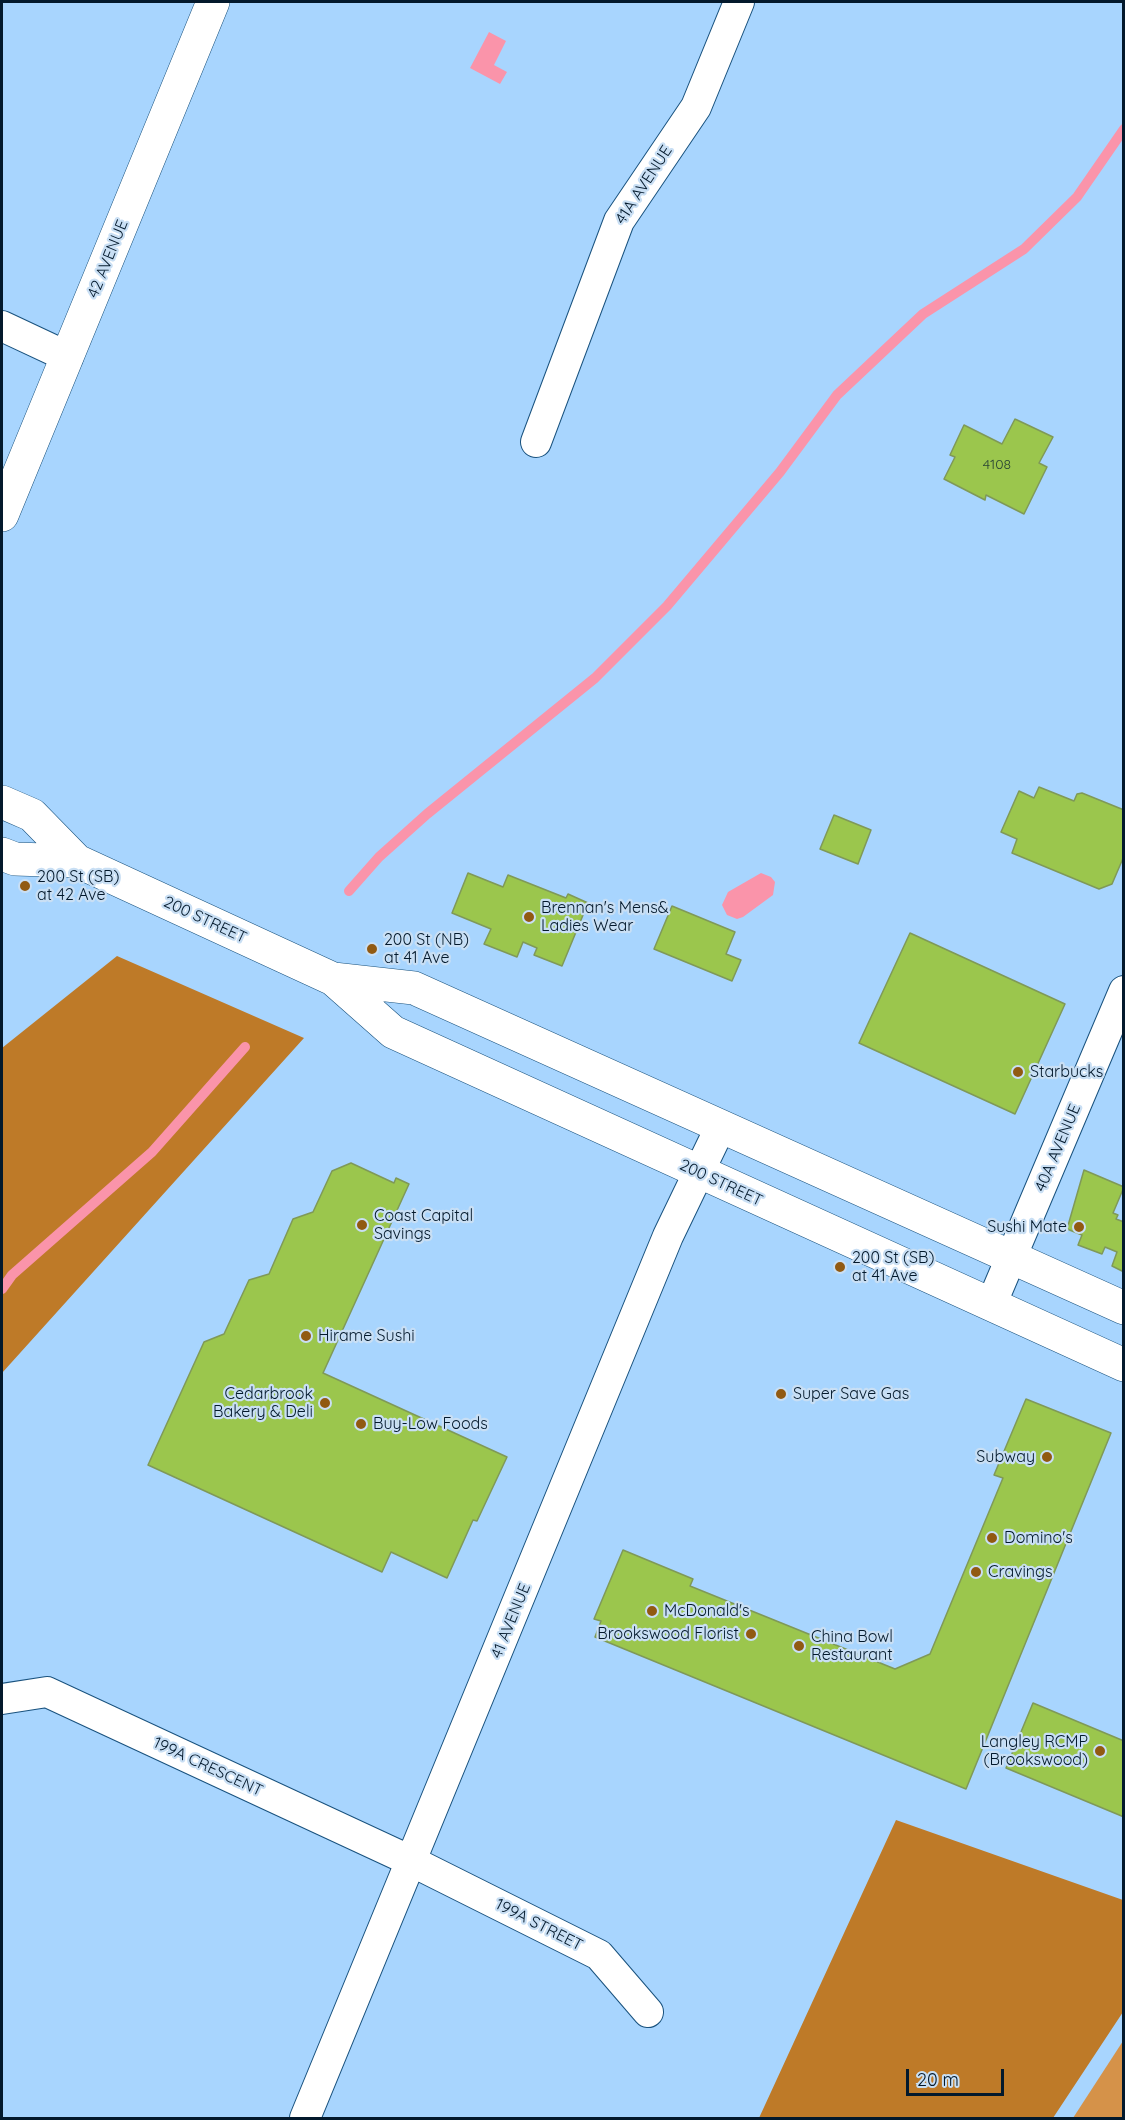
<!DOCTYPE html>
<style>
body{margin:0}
#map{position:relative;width:1125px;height:2120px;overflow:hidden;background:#a8d5fe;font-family:Quicksand,sans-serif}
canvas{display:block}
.frame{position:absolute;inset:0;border:3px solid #03192c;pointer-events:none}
.scale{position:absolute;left:906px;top:2069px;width:98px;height:27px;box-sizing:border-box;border:3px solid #03192c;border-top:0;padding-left:8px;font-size:18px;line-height:21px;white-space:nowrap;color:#03192c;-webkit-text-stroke:4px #c9dff4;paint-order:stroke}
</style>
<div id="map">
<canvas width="1125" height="2120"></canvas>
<div class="frame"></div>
<div class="scale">20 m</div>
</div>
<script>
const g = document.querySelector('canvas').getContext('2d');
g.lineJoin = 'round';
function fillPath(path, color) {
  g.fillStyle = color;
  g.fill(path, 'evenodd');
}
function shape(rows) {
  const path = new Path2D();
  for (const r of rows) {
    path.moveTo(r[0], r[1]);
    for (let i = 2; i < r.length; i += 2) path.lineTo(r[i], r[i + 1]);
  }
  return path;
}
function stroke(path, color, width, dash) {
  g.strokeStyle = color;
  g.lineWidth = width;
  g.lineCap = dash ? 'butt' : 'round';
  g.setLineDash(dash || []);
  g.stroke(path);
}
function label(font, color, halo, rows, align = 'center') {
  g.font = font + ' Quicksand,sans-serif';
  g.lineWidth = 4.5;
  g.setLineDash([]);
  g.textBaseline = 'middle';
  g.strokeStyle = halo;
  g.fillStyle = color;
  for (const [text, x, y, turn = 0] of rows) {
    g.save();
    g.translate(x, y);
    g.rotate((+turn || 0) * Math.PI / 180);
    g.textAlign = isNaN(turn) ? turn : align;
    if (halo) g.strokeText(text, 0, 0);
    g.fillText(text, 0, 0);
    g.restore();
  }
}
fillPath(shape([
 [1123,2041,1123,2118,1073,2118]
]), '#d59249');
fillPath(shape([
 [117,956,304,1038,2,1373,2,1048],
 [896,1820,1123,1900,1123,2012,1053,2118,759,2118]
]), '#be7a28');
fillPath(shape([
 [489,32,506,41,494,65,507,72,500,84,470,68],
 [761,873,771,877,775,882,773,895,743,917,737,919,727,915,722,905,728,892]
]), '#fa94aa');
stroke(shape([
 [349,891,379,857,427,814,595,678,667,606,780,472,837,395,923,314,1024,249,1077,197,1124,129],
 [2,1289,12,1275,152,1152,245,1047]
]), '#fa94aa', 10);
const building = shape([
 [1015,419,1053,437,1039,463,1047,467,1024,514,986,495,985,500,944,479,955,457,950,455,964,425,1002,444,1015,419],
 [1039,787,1074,801,1077,794,1082,793,1124,810,1124,856,1112,884,1099,889,1012,853,1017,839,1001,832,1019,791,1034,798,1039,787],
 [834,815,871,830,858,864,820,849,834,815],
 [468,873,503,887,508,875,566,898,568,894,588,903,562,966,534,955,537,948,523,942,517,957,484,944,491,929,452,913,468,873],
 [672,906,735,932,726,954,741,960,732,981,654,949,672,906],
 [910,933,1065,1004,1015,1114,859,1043,910,933],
 [351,1163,394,1183,396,1178,409,1184,323,1373,507,1457,477,1521,473,1520,447,1578,391,1552,382,1572,148,1465,204,1342,224,1334,249,1280,269,1274,293,1219,313,1212,332,1171,351,1163],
 [1084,1170,1124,1187,1113,1213,1118,1215,1116,1219,1124,1222,1124,1272,1112,1266,1117,1252,1105,1247,1102,1254,1078,1245,1082,1235,1067,1229,1084,1170],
 [1026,1399,1111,1433,966,1789,595,1637,601,1621,594,1619,623,1550,693,1579,690,1586,895,1669,930,1654,1003,1478,994,1475,1026,1399],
 [1033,1703,1124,1741,1124,1817,1006,1768,1033,1703]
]);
fillPath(building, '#9bc64d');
stroke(building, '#7f9958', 1.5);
const minor = shape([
 [2,326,68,357],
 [536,442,619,221,696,107,739,2],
 [991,1305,1124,991],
 [2,1699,47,1692,411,1861,599,1955,648,2012],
 [305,2118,668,1236,721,1126]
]);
const tertiary = shape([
 [2,515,213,2]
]);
const secondary = shape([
 [2,802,32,815,77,861,333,979,393,1032,1124,1365],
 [2,854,15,859,77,861],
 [333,979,414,988,1124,1308]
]);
stroke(minor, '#19527e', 32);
stroke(tertiary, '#19527e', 34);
stroke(secondary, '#19527e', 34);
stroke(minor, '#fff', 30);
stroke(tertiary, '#fff', 33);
stroke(secondary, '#fff', 33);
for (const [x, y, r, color] of [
 [25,886,6,"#915a12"],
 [529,917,6,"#915a12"],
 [372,949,6,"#915a12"],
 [1018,1072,6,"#915a12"],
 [362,1225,6,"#915a12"],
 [1079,1227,6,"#915a12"],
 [840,1267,6,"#915a12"],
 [306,1336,6,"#915a12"],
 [781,1394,6,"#915a12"],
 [325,1403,6,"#915a12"],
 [361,1424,6,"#915a12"],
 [1047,1457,6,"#915a12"],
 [992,1538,6,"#915a12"],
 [976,1572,6,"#915a12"],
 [652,1611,6,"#915a12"],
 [751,1634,6,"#915a12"],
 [799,1646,6,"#915a12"],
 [1100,1751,6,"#915a12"]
]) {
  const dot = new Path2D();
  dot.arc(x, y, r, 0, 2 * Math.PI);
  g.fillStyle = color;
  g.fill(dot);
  stroke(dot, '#c9dff4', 2);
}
label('14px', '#294434', null, [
 ["4108",997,465]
]);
label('16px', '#03192c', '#c9dff4', [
 ["41A AVENUE",644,185,-57],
 ["42 AVENUE",108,259,-68],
 ["200 STREET",205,920,25],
 ["40A AVENUE",1058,1148,-67],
 ["200 STREET",721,1183,25],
 ["41 AVENUE",511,1621,-68],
 ["199A CRESCENT",208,1767,25],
 ["199A STREET",539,1925,27]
]);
label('16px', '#03192c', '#c9dff4', [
 ["200 St (SB)",37,877],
 ["at 42 Ave",37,895],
 ["Brennan's Mens&",541,908],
 ["Ladies Wear",541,926],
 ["200 St (NB)",384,940],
 ["at 41 Ave",384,958],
 ["Starbucks",1030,1072],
 ["Coast Capital",374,1216],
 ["Savings",374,1234],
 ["Sushi Mate",1067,1227,"right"],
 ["200 St (SB)",852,1258],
 ["at 41 Ave",852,1276],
 ["Hirame Sushi",318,1336],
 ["Cedarbrook",313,1394,"right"],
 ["Bakery & Deli",313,1412,"right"],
 ["Super Save Gas",793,1394],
 ["Buy-Low Foods",373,1424],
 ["Subway",1035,1457,"right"],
 ["Domino's",1004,1538],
 ["Cravings",988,1572],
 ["McDonald's",664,1611],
 ["Brookswood Florist",739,1634,"right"],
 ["China Bowl",811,1637],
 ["Restaurant",811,1655],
 ["Langley RCMP",1088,1742,"right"],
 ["(Brookswood)",1088,1760,"right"]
], 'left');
</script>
